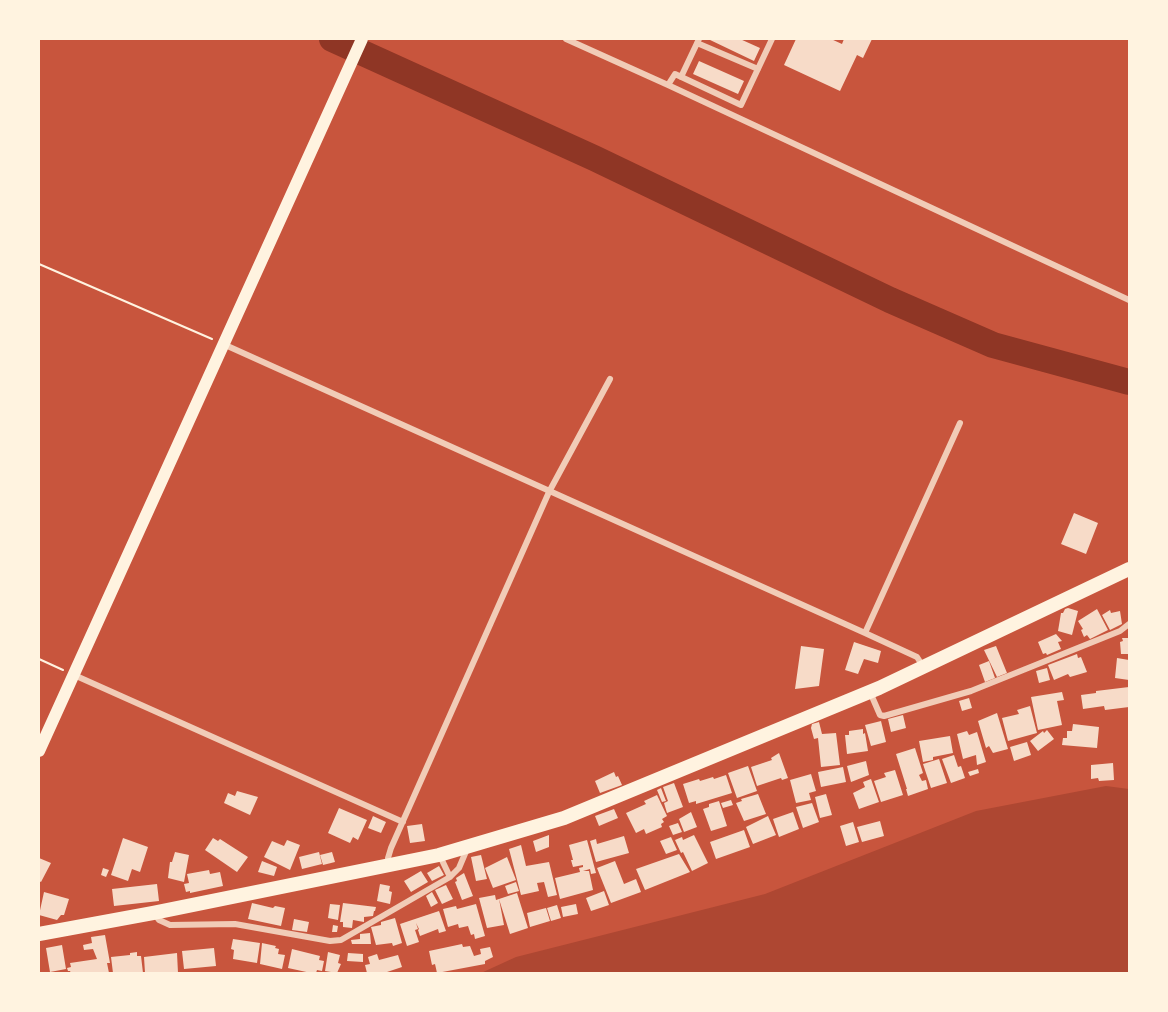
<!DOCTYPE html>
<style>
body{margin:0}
#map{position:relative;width:1168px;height:1012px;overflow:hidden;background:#c8553d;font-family:"Open Sans",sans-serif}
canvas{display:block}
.frame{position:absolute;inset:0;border:40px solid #fff3e0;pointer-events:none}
</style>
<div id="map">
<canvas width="1168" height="1012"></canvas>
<div class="frame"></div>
</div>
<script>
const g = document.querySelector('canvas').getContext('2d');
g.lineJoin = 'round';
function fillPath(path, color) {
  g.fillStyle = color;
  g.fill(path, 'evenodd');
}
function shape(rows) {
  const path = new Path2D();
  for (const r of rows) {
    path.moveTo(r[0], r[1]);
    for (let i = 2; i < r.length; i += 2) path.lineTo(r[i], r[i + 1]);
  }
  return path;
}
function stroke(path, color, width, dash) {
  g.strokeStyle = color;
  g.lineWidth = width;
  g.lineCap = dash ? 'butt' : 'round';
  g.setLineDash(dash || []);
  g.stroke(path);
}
fillPath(shape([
 [1106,786,1129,789,1129,973,481,973,516,957,765,894,976,811]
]), '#ae4732');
stroke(shape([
 [332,39,594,158,890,300,993,345,1129,382]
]), '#8f3625', 26);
fillPath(shape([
 [708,39,740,39,760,48,754,61],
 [796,39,831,39,842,44,844,39,872,39,863,58,857,55,840,91,784,65],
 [699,61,744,81,738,94,693,74],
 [1074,513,1098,523,1086,554,1061,544],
 [1068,608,1078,611,1072,635,1058,631,1061,613,1063,613,1065,609],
 [1097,609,1108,630,1090,639,1087,635,1084,637,1081,630,1083,629,1078,621],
 [1110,610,1111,613,1120,611,1122,624,1110,630,1102,615],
 [1056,634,1062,641,1058,642,1061,649,1047,655,1046,653,1043,654,1038,642],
 [1122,638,1129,638,1129,654,1121,654,1120,642,1123,641],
 [854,642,881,651,878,663,864,659,858,674,845,670],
 [801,646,824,649,819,686,795,689],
 [996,646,1007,673,997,677,984,650],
 [1077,654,1078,658,1081,657,1087,672,1070,677,1068,674,1054,680,1048,665],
 [1117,658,1129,660,1129,680,1115,678],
 [989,661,995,678,985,682,979,665],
 [1047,668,1050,680,1039,683,1036,671],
 [1129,687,1129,707,1105,710,1104,706,1083,709,1081,695,1096,693,1096,691],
 [1062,692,1064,700,1057,701,1062,725,1038,730,1031,697],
 [969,698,972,708,962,711,959,701],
 [1030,706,1037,733,1008,741,1002,718,1019,714,1017,710],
 [997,713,1008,749,993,753,989,746,986,748,978,721],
 [903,715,906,728,891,732,888,719],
 [881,721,886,742,871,746,865,725],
 [819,722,822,734,836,733,840,765,821,767,818,738,814,739,811,728,812,724],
 [1073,724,1099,727,1097,748,1062,745,1063,738,1067,738,1067,731,1072,731],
 [863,729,863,734,865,733,868,751,847,754,845,735,849,735,849,731],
 [1047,730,1054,739,1038,751,1030,741,1043,731,1044,733],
 [967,731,969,735,977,732,986,762,977,765,976,755,963,759,957,734],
 [950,736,953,753,933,757,933,760,923,762,919,741],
 [1027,742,1031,755,1014,761,1010,747],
 [915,748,923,773,919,775,922,781,926,780,928,789,908,796,906,789,907,789,896,754],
 [779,753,788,778,782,780,781,778,757,786,751,767,772,760,771,758],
 [954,755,958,767,961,766,965,778,951,783,942,759],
 [939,759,947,783,931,788,923,764],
 [866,761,869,775,851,782,847,766],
 [1113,763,1114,780,1099,781,1098,778,1091,779,1091,765],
 [748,766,757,791,737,798,728,773],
 [843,767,846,782,821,787,818,772],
 [978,769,979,773,970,776,968,772],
 [895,770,903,795,881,802,874,781,886,777,884,773],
 [614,772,616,777,618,776,622,785,600,793,595,781],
 [811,774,816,791,809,793,811,800,796,803,790,780],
 [726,775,732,793,696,804,696,801,689,803,683,784,699,779,700,781,713,777,714,779],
 [871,779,879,802,859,809,853,793,865,787,863,782],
 [674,783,683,807,667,813,664,803,668,801,663,787],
 [661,788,666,801,662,802,657,790],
 [237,791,258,797,250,815,224,803,228,793,235,796],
 [758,794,766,814,744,821,736,803,742,801,741,799],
 [826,794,832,815,820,818,815,797],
 [657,795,667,816,662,819,664,822,661,824,662,827,646,834,644,829,636,833,626,813,646,804,644,801],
 [731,800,733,805,723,808,721,803],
 [719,801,727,826,711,831,703,809,709,807,709,804],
 [812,803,819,822,803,828,796,807],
 [339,808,367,820,358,840,353,837,350,843,328,833],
 [614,809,618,818,599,826,595,816],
 [691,812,697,827,684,832,679,819],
 [793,812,799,829,779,837,773,819],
 [373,816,386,822,381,833,368,828],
 [768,816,776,835,753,844,746,827],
 [880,821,884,836,862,842,857,827],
 [853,822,859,842,846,846,840,826],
 [678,823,682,832,673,835,669,826],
 [422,824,425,841,410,843,407,826],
 [744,830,750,847,716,859,710,842],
 [549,835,549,847,536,852,533,841],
 [694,835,708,863,692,871,683,852,681,853,675,840,682,837,683,840],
 [624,836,629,853,596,862,590,841,596,839,597,844],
 [671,837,677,850,666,854,660,841],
 [123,838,148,847,140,872,132,869,128,881,111,875],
 [213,838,218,841,220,839,248,857,237,872,205,850],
 [287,840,300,845,290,870,264,857,272,841,284,846],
 [587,840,596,873,591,874,590,869,583,871,589,871,593,890,560,899,555,878,580,872,579,868,583,867,583,865,573,867,571,860,573,860,569,845],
 [521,845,526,866,549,862,557,895,548,897,544,882,537,883,539,891,521,895,509,849],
 [175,852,189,855,184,882,168,878,170,862,172,862],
 [319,852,322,864,302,869,299,857],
 [332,852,335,862,323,865,320,855],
 [679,854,690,872,645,890,636,869],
 [481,855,487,879,476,881,471,857],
 [507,857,516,880,493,888,485,868],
 [39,858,51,863,41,882,39,881],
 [262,861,277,867,274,876,258,872],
 [615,861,624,884,636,879,641,892,611,903,597,868],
 [439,866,444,875,432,881,427,873],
 [103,868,109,870,106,877,101,875],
 [209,870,210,874,220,872,223,886,190,893,190,891,186,892,184,884,189,883,187,874],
 [421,871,428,882,411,892,404,881],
 [464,873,473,896,462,900,455,882,457,881,456,878],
 [516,882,519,891,508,894,505,886],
 [157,884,159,901,114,906,112,889],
 [380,884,390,886,389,891,392,892,390,904,377,901],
 [446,885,453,899,442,904,435,890],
 [604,891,609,905,591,911,586,898],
 [44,892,69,899,64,915,61,915,57,920,39,915],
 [432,892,438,903,431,907,426,896],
 [517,893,528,928,510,934,499,899],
 [495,895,496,900,499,899,504,925,487,928,479,898],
 [252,903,273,908,275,906,285,908,281,926,248,919],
 [343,903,376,907,375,911,374,911,373,916,364,917,364,922,353,920,352,928,343,927,343,922,340,922],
 [330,904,340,905,338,920,328,918],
 [476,904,485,936,475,939,474,934,471,935,468,926,459,928,458,924,448,927,443,909,456,906,457,909],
 [576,904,578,914,563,917,561,907],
 [557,905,561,918,551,921,547,908],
 [546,908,550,921,530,927,527,913],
 [439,911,446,931,439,933,438,929,420,936,418,930,419,929,416,923,418,929,415,930,419,942,407,946,400,924],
 [395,918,402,943,393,946,392,943,376,945,371,927,381,925,381,922],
 [294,919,309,922,307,932,292,930],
 [333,925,338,926,337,932,332,932],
 [370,933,371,944,352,944,351,940,360,939,360,934],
 [105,935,110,963,107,963,109,973,71,973,70,971,68,971,67,968,71,967,70,963,97,959,93,949,84,950,83,945,92,943,91,937],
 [233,939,260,943,257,963,233,959,234,950,231,949],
 [262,943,276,946,275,948,279,949,278,954,285,955,282,969,260,964],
 [462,944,463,947,470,946,474,956,481,954,480,949,490,947,493,957,485,961,485,964,437,973,435,964,432,965,429,951],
 [62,945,66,969,50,972,46,948],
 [214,948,216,966,184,969,182,951],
 [292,949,320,956,319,960,324,961,322,971,317,970,316,973,311,973,288,968],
 [137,952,137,956,141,956,143,973,113,973,111,957,130,955,130,953],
 [328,952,340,955,338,963,341,964,337,973,325,971],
 [177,953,178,973,145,973,144,957],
 [348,953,363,954,363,962,347,961],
 [377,954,379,960,398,955,402,967,384,973,367,973,365,965,370,964,368,957]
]), '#f7dbc8');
stroke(shape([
 [39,264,212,339],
 [39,659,63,670]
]), '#fff3e0', 2);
stroke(shape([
 [566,39,668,85,1129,300],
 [697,43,758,69],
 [681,77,699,39],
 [668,85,675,74,741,105,772,39],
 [223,344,865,633,917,657,924,668],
 [865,633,960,423],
 [74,675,403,822],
 [870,692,880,715,884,716,971,691,1120,631,1129,624],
 [440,856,450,877],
 [390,865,388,858,391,848,549,492,610,379],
 [154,913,159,920,170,925,235,924,330,941,341,940,450,877,459,868,467,849]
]), '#f1ccb7', 6);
stroke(shape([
 [39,751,362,39]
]), '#fff3e0', 12);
stroke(shape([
 [39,934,153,913,439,855,564,818,879,688,1129,569]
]), '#fff3e0', 14);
</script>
